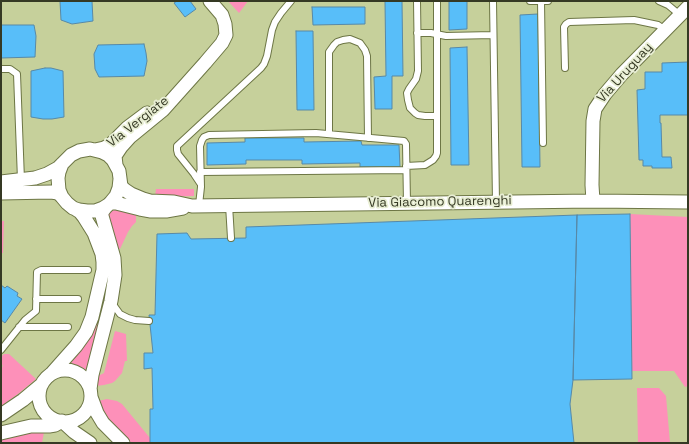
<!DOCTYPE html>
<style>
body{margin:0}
#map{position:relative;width:689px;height:444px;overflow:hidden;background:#c6d09b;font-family:"Space Grotesk",sans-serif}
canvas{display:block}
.frame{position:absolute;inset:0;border:2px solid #353924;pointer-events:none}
</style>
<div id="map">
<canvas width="689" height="444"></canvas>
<div class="frame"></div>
</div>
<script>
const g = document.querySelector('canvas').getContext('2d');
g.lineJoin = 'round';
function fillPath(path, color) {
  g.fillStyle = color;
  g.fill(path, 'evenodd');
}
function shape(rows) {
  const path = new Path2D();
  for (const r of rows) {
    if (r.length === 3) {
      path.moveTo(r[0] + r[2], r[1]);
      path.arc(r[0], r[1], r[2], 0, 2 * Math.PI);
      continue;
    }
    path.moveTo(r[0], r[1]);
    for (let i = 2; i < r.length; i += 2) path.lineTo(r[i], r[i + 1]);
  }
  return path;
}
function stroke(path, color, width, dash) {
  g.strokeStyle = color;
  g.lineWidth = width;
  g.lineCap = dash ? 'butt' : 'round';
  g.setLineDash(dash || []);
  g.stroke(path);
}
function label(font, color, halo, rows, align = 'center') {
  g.font = font + ' "Space Grotesk",sans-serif';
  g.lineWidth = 3.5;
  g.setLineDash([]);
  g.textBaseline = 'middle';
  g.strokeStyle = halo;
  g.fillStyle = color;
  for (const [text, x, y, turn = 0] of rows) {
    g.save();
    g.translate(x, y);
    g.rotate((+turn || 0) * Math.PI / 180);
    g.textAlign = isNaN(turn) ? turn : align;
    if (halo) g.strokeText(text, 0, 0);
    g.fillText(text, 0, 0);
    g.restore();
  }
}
fillPath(shape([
 [228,1,248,1,239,13],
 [156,189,194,189,194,196,155,197],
 [115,210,136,213,136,222,132,226,128,232,120,249,116,247,107,217,109,213,111,211],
 [630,214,688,217,688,386,685,387,674,371,632,371],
 [1,221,4,221,3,253,1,253],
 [99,226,110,259,107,293,87,369,85,370,72,364,71,363,90,337,95,329,99,316,96,228],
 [115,331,126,334,127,361,125,361,122,373,115,381,112,383,104,385,96,386,98,376,104,373],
 [4,354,9,354,36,379,18,394,1,406,1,368,3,366,1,363,1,357],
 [637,388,659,388,666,396,670,443,638,443],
 [107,399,117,401,122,404,150,438,150,443,132,443,118,431,106,416,102,409,98,401],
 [36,431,44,432,42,443,1,443,1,439]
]), '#fd90b9');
const building = shape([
 [60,1,92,1,93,21,72,24,61,20,60,1],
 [177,1,190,1,196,9,185,17,174,3,177,1],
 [385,1,402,1,403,76,392,76,392,109,375,109,374,77,386,76,385,1],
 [449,1,467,1,467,29,449,30,449,1],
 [312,7,365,7,365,24,313,25,312,7],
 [538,14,540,167,522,167,520,15,538,14],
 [1,25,34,25,36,36,35,57,1,58,1,25],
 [296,31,313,31,314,110,297,110,296,31],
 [144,44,146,53,147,61,144,76,99,77,95,69,94,54,98,45,144,44],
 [467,47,469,165,451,165,450,48,467,47],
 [688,62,688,115,660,115,660,123,661,123,662,157,671,157,672,168,652,168,652,166,643,166,643,160,639,160,637,90,645,89,645,72,662,72,662,63,688,62],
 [45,68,51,68,63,71,64,117,52,119,43,119,31,117,31,71,45,68],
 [245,138,304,138,304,142,361,141,362,145,399,145,400,167,360,167,360,163,302,164,302,160,246,160,246,164,207,165,207,143,245,142,245,138],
 [630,214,632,379,573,380,577,215,630,214],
 [577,215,573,380,570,404,574,443,150,443,150,409,153,409,152,368,144,369,144,353,153,353,149,315,155,315,157,234,187,233,191,239,246,238,246,227,577,215],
 [1,285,5,288,7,286,18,293,17,296,22,299,5,323,1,320,1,285]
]);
fillPath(building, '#58bef9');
stroke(building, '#5789a7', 1);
const service = shape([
 [417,1,418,71,416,79,409,89,407,93,408,100,410,108,415,113,418,115,425,116,437,116],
 [493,1,496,202],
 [530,1,548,1],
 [541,1,543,143],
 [659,1,668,5,680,15],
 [417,33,431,33,446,36,493,35],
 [565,68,564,27,566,24,569,22,634,20,658,25,665,30],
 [1,69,10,69,17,74,21,180],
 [329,134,329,52,334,45,337,42,343,40,350,39,360,43,365,50,367,56,368,138],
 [406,166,425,165,433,160,436,156,437,153,437,1],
 [200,172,406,170],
 [200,183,194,174,178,154,177,150,177,146,261,68,264,64,267,56,272,30,275,22,281,13,291,1],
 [199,205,201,187,200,146,202,140,204,137,209,135,316,133,404,141,406,144,407,203],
 [229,205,231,238],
 [36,299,78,299],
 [112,303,120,314,128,318,135,320,149,321],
 [19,327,68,327],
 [1,350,25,320,36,311,37,272,41,270,88,270]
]);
const minor = shape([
 [95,150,104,148,110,145,127,128,147,113],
 [62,164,59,172,58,178,59,190,62,197,67,203,73,208,79,210,87,211,95,211,103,208,111,203,116,203,140,209,151,211,166,211,183,208],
 [116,165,115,156,121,147,130,137,163,110,205,63,222,43,226,35,225,24,222,15,210,1],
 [1,182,35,178,47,174,58,168,71,155,79,151,90,149,102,152,108,155,113,160,119,171,121,186,125,190,131,194,143,199,150,201,174,202,192,206,593,201,688,202],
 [1,193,51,192,58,193,62,197],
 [593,201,592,185,593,121,595,109,605,94,622,74,688,7],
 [65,396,26],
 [52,373,76,346,86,332,92,317,103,270,103,262,102,254,94,233,84,217,80,212,72,207],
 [90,389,92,375,111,301,115,275,114,258,102,216,102,212,105,208,111,202,116,196,119,188,120,179],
 [91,397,97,413,103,423,123,443],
 [1,415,23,400,41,385],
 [62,421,74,432,90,443],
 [1,433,31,426,49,426,55,425,62,421]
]);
stroke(service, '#6d7645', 8);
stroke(minor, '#6d7645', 15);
stroke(service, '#fff', 6);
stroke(minor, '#fff', 13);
label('13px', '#353924', '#e8eed3', [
 ["Via Uruguay",625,73,-48],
 ["Via Vergiate",138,122,-38],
 ["Via Giacomo Quarenghi",440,202,-1]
]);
</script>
